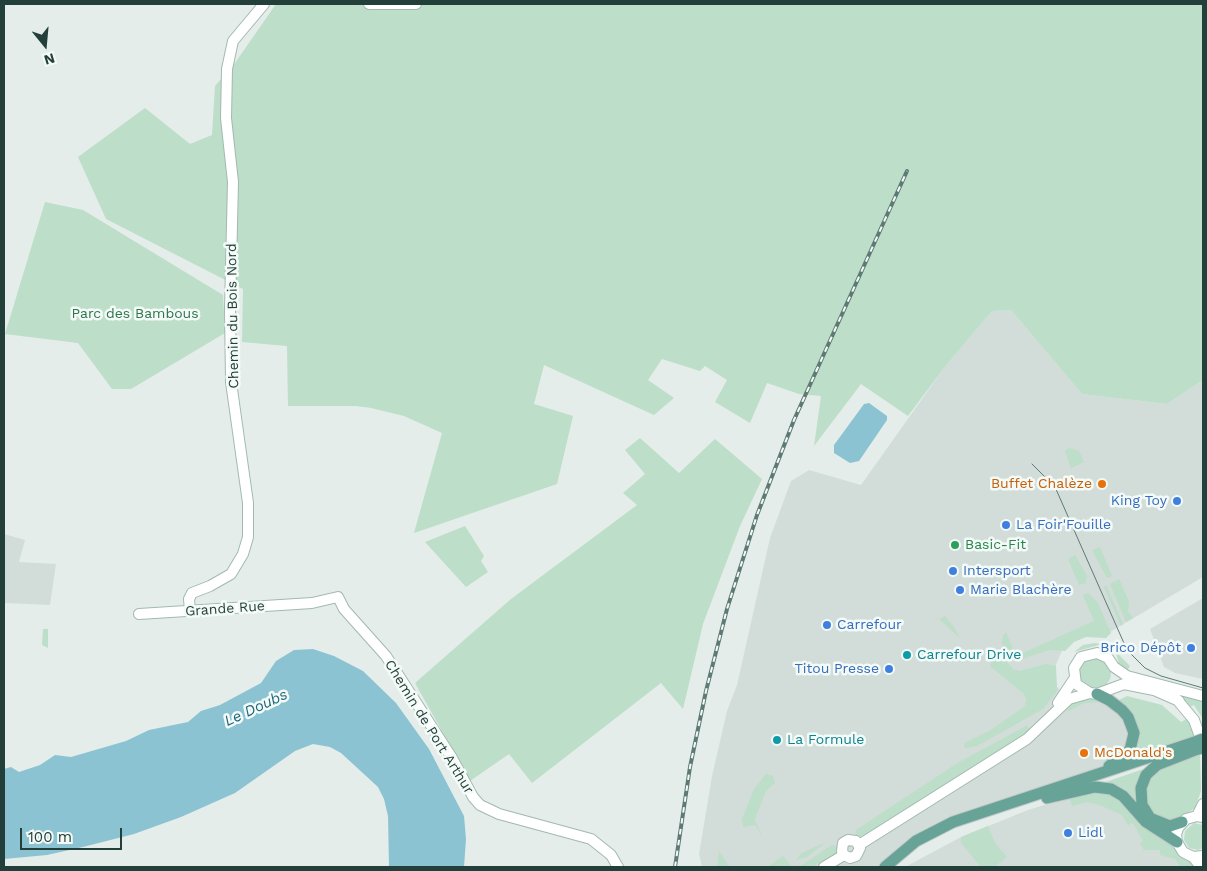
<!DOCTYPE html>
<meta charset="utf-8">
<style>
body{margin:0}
#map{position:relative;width:1207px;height:871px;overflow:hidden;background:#e4edea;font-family:"Work Sans",sans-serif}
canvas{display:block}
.frame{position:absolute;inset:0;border:5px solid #233f39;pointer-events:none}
.north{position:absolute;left:20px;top:20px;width:50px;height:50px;-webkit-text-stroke:4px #f4faf7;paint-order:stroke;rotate:163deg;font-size:14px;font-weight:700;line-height:20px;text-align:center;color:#233f39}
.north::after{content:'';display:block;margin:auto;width:18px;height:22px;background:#233f39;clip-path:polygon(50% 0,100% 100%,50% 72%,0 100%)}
.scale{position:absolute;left:20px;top:828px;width:102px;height:22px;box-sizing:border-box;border:2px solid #233f39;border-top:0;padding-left:6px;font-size:15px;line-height:18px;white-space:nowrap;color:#233f39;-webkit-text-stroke:4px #f4faf7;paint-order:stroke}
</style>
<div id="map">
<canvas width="1207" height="871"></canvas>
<div class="frame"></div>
<div class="north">N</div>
<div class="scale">100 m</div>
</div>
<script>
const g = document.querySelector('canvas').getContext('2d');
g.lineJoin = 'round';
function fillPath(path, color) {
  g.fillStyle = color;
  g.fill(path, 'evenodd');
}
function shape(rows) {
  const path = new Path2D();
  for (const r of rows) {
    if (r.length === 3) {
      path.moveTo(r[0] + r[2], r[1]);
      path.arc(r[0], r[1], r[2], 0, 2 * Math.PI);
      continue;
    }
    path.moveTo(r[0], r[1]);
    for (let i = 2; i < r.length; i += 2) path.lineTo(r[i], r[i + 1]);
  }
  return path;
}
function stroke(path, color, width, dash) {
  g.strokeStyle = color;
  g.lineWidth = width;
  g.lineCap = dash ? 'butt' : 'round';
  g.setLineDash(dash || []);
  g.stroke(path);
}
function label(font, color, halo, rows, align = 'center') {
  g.font = font + ' "Work Sans",sans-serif';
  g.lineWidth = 5;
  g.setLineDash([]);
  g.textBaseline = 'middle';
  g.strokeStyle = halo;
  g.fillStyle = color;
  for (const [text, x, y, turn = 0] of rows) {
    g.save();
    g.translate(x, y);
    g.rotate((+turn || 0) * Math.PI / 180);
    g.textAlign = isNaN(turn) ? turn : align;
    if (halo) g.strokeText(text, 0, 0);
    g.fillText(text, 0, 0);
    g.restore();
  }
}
fillPath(shape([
 [1011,310,1082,394,1167,404,1203,380,1203,577,1105,635,1088,634,1064,646,1055,667,1057,687,1070,701,1102,700,1112,706,1128,726,1131,738,1127,747,1110,763,1033,792,938,823,906,841,878,867,702,867,699,854,712,776,727,711,737,685,770,538,791,481,809,470,861,485,944,368,992,311],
 [4,534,25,540,19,562,56,564,50,605,4,603],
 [1203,598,1203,679,1175,673,1164,667,1150,629],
 [1089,791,1198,867,905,867,961,837,1028,810]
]), '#d2ddd9');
fillPath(shape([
 [276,4,1203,4,1203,380,1167,404,1082,394,1011,310,992,311,944,368,908,416,861,384,814,446,821,396,799,394,767,383,750,423,715,402,727,380,705,366,700,371,662,359,648,380,674,398,654,415,544,365,534,404,573,416,557,484,414,533,442,433,404,416,371,408,356,406,288,406,287,346,242,342,243,289,106,219,78,157,145,108,190,144,212,135,215,86,235,63],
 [45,202,83,210,223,295,225,333,131,389,112,389,78,343,5,334],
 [640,438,679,473,715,439,762,479,740,526,703,624,683,709,661,683,532,783,509,754,470,781,415,683,511,599,637,505,623,493,645,474,625,450],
 [1069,448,1079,451,1084,462,1071,468,1065,451],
 [465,526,484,556,481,561,488,572,466,587,425,542],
 [1100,547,1112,576,1107,578,1092,550],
 [1075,555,1087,576,1085,586,1084,583,1079,585,1068,559],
 [1119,579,1129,602,1128,612,1133,618,1126,622,1110,584],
 [1106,585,1123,624,1121,626,1104,587],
 [1088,593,1098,603,1111,633,1106,638,1086,637,1074,642,1065,651,1049,650,1022,659,1015,658,1002,644,1003,635,1010,629,1006,632,1016,656,1094,621,1083,595],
 [945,616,954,627,960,638,939,619],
 [43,629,48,629,48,648,42,645],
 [1095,643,1102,644,1074,652,1083,645],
 [1116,652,1130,666,1127,671,1119,665],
 [997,656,1002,657,1013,669,1019,671,1046,664,1056,666,1057,691,1043,709,977,746,965,748,964,743,991,730,1025,706,1026,699,1024,694,990,666,992,658],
 [1095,673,16],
 [1177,694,1203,699,1203,719,1194,705,1190,707],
 [1127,696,1162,705,1181,722,1188,718,1194,732,1194,736,1128,758,1134,749,1117,701],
 [1083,698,1102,699,1101,702,1084,703,1069,711,1064,706],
 [1026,726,1030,728,1021,739,867,835,855,837,856,830,959,762],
 [1197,753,1200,755,1201,791,1195,808,1173,823,1153,816,1144,798,1148,779,1154,772],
 [1152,766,1139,804,1100,784],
 [766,774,773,776,775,783,766,791,756,816,755,821,763,837,755,825,743,827,742,819,754,789],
 [1089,791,1114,794,1198,867,1181,867,1175,859,1160,855,1160,850,1144,850,1140,843,1143,841,1133,823,1128,825,1122,815,1102,806,1087,802,1072,806,1069,796],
 [1194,823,1203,825,1203,848,1198,850,1189,848,1184,840,1185,831],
 [988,826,995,843,1007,857,994,867,981,867,961,843,961,837],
 [826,842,807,857,796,860,802,853],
 [832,845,837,846,837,852,812,867,769,866,783,856,791,866,802,865],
 [719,851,725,860,730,867,717,867]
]), '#bddec8');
fillPath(shape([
 [869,403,887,416,887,420,859,461,850,463,834,453,834,445,864,404],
 [313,649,334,656,363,671,396,703,429,749,464,816,466,839,464,867,389,867,388,816,384,799,378,787,341,753,330,747,313,744,295,751,235,793,181,817,134,834,83,847,47,855,4,859,4,769,11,767,19,772,40,765,55,755,71,757,126,741,149,730,188,722,201,711,220,705,261,683,276,661,294,650]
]), '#8cc3d2');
const secondary = shape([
 [369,4,416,4],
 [190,611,189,599,192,593,210,586,231,574,243,554,248,537,248,503,231,382,230,309,233,182,226,118,227,69,233,41,264,4],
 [139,614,312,603,338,597,344,609,386,656,452,758,473,797,480,805,499,814,591,839,611,855,618,867],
 [1174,696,1194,720,1203,745],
 [1179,701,1154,690,1124,684,1097,694,1090,693,1076,684,1074,668,1081,657,1097,653,1108,658,1114,667,1127,676,1203,696],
 [1058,703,1074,679],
 [1197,816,1203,804],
 [1203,817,1197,816,1186,819,1178,828,1176,835,1177,842,1183,852,1193,857,1203,856],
 [859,845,1027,739,1069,699,1090,693],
 [1193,857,1201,867],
 [824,867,844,855,850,858,856,856,860,848,856,841,848,840,843,843,842,851,844,855]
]);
const primary = shape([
 [1097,694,1109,700,1122,710,1128,717,1134,733,1130,750,1109,766],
 [1047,798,1095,787,1111,789,1123,796,1146,822,1177,842],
 [1182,822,1170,826,1150,818,1142,805,1141,788,1146,775,1157,765,1198,749],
 [885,867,916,841,953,822,1195,742]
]);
stroke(secondary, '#a2b9b2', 12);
stroke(primary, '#c1c9c8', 13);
stroke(secondary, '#fff', 10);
stroke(primary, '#68a397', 11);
stroke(shape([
 [1032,464,1055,487,1127,650,1145,668,1161,676,1203,688]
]), '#5e7a74', 1);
const rail = shape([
 [675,867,690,767,706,691,727,609,757,515,794,420,907,171]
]);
stroke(rail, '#5e7a74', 4);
stroke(rail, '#f4faf7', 2, [5.5]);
const primaryBridge = shape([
 [1195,742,1203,739],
 [1198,749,1203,748]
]);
stroke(primaryBridge, '#c1c9c8', 13, []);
stroke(primaryBridge, '#68a397', 11);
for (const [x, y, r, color] of [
 [1102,484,5,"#e8710a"],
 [1177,501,5,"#3f7fe0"],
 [1006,525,5,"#3f7fe0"],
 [955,545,5,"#2e9e5b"],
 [953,571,5,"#3f7fe0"],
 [960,590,5,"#3f7fe0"],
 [827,625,5,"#3f7fe0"],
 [1191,648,5,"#3f7fe0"],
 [907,655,5,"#0f9aa8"],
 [889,669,5,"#3f7fe0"],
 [777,740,5,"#0f9aa8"],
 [1084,753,5,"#e8710a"],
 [1068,833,5,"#3f7fe0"]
]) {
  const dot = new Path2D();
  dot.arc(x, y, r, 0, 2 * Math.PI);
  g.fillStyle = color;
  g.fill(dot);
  stroke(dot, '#f4faf7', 2);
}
label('14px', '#2d764d', '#f4faf7', [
 ["Parc des Bambous",135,314]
]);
label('14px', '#233f39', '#f4faf7', [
 ["Chemin du Bois Nord",233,316,-91],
 ["Grande Rue",225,609,-4],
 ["Chemin de Port Arthur",429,727,58]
]);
label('14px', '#c56008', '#f4faf7', [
 ["Buffet Chalèze",1092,484],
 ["McDonald's",1094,753,"left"]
], 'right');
label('14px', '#366cbe', '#f4faf7', [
 ["King Toy",1167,501,"right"],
 ["La Foir'Fouille",1016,525],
 ["Intersport",963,571],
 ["Marie Blachère",970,590],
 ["Carrefour",837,625],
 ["Brico Dépôt",1181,648,"right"],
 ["Titou Presse",879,669,"right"],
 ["Lidl",1078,833]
], 'left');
label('14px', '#27864d', '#f4faf7', [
 ["Basic-Fit",965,545]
], 'left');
label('14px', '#0d838f', '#f4faf7', [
 ["Carrefour Drive",917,655],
 ["La Formule",787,740]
], 'left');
label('italic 15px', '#1d667b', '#f4faf7', [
 ["Le Doubs",256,708,-25]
]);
</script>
